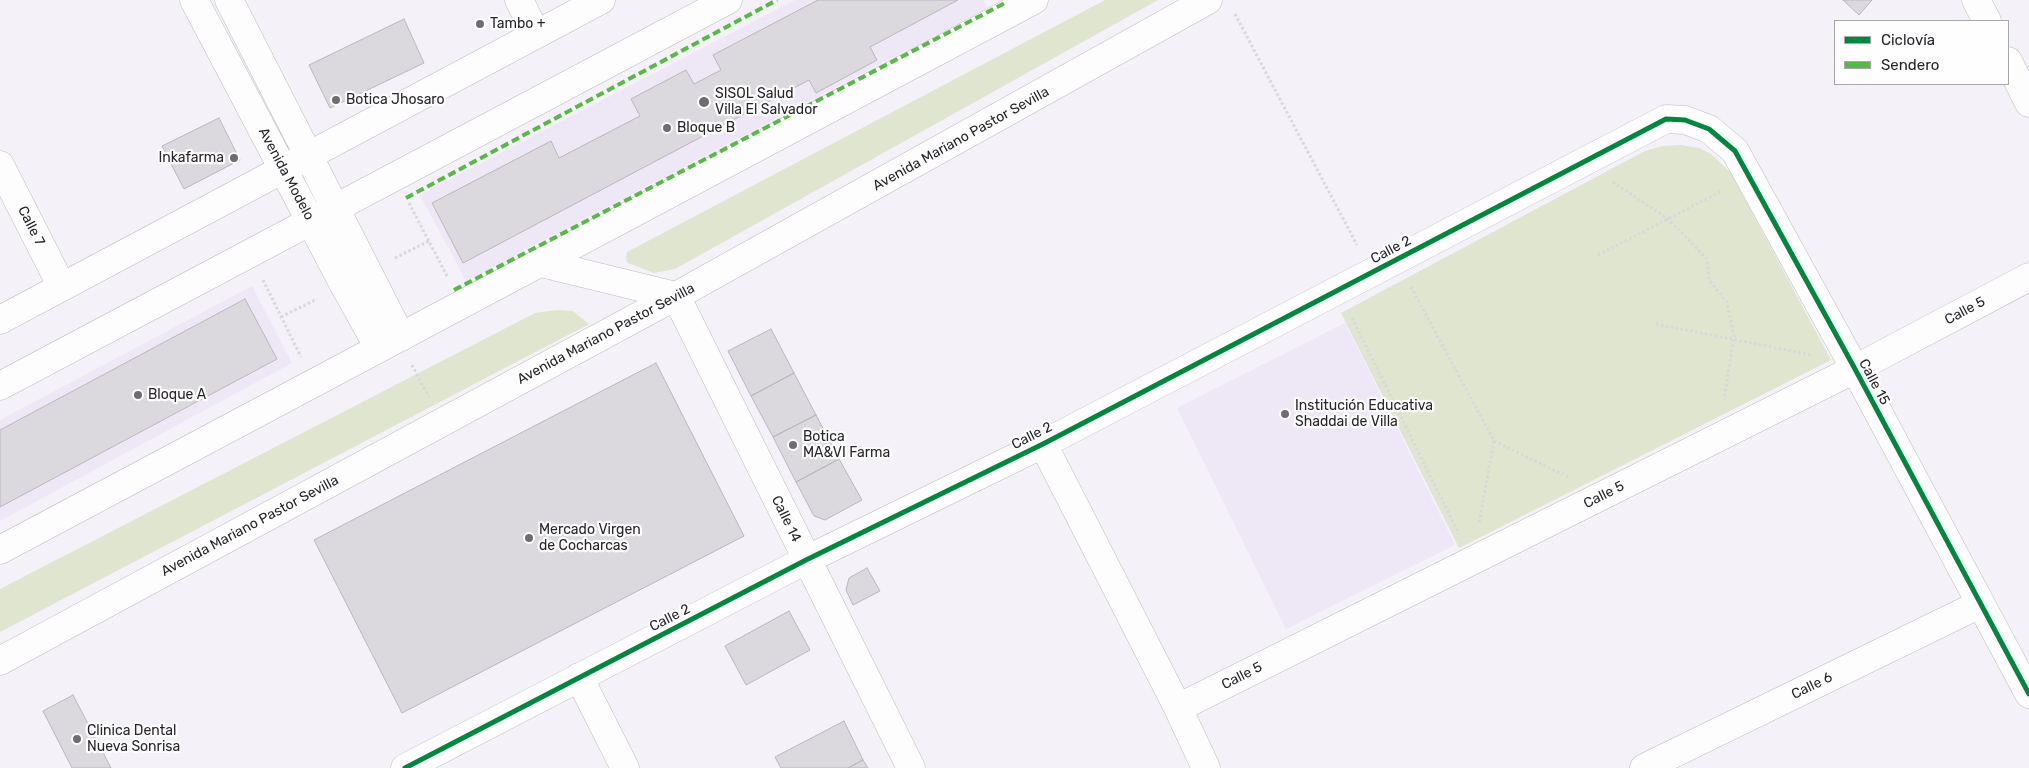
<!DOCTYPE html>
<meta charset="utf-8">
<style>
body{margin:0}
#map{position:relative;width:2029px;height:768px;overflow:hidden;background:#f4f1f8;font-family:Rubik,sans-serif}
canvas{display:block}
.legend{position:absolute;left:1834px;top:20px;width:175px;height:65px;box-sizing:border-box;background:#fefefe;border:1px solid #a8a7a9;margin:0;padding:6px 9px;list-style:none;font-size:15px;color:#27252a}
.legend li{display:flex;align-items:center;gap:10px;height:25px}
.legend b{width:25px;border:1px solid #a8a7a9}
</style>
<div id="map">
<canvas width="2029" height="768"></canvas>
<ul class="legend">
<li><b style="height:6px;background:#00873e"></b>Ciclovía</li>
<li><b style="height:6px;background:#58b947"></b>Sendero</li>
</ul>
</div>
<script>
const g = document.querySelector('canvas').getContext('2d');
g.lineJoin = 'round';
function fillPath(path, color) {
  g.fillStyle = color;
  g.fill(path, 'evenodd');
}
function shape(rows) {
  const path = new Path2D();
  for (const r of rows) {
    path.moveTo(r[0], r[1]);
    for (let i = 2; i < r.length; i += 2) path.lineTo(r[i], r[i + 1]);
  }
  return path;
}
function stroke(path, color, width, dash) {
  g.strokeStyle = color;
  g.lineWidth = width;
  g.lineCap = dash ? 'butt' : 'round';
  g.setLineDash(dash || []);
  g.stroke(path);
}
function label(font, color, halo, rows, align = 'center') {
  g.font = font + ' Rubik,sans-serif';
  g.lineWidth = 4.5;
  g.setLineDash([]);
  g.textBaseline = 'middle';
  g.strokeStyle = halo;
  g.fillStyle = color;
  for (const [text, x, y, turn = 0] of rows) {
    g.save();
    g.translate(x, y);
    g.rotate((+turn || 0) * Math.PI / 180);
    g.textAlign = isNaN(turn) ? turn : align;
    if (halo) g.strokeText(text, 0, 0);
    g.fillText(text, 0, 0);
    g.restore();
  }
}
fillPath(shape([
 [795,0,983,0,987,8,466,281,420,195],
 [252,286,292,363,0,521,0,420],
 [1345,323,1455,545,1286,629,1177,408]
]), '#eee7f6');
fillPath(shape([
 [1105,0,1158,0,675,269,654,273,628,263,626,260,627,252],
 [1681,145,1699,148,1711,154,1731,173,1831,360,1459,548,1341,313,1645,151,1663,146],
 [557,310,573,311,589,324,0,632,0,589,535,313]
]), '#e0e5cf');
const building = shape([
 [818,0,958,0,870,47,877,60,816,93,809,80,463,263,432,203,551,141,559,158,640,116,631,99,686,70,694,84,721,70,713,55,818,0],
 [1843,0,1872,0,1859,15,1843,0],
 [404,19,424,63,330,108,309,65,404,19],
 [219,118,240,160,184,189,162,146,219,118],
 [245,299,277,359,0,507,0,430,245,299],
 [771,329,794,373,751,396,728,351,771,329],
 [656,363,744,536,402,713,314,540,656,363],
 [794,373,816,415,773,437,751,396,794,373],
 [816,415,839,459,796,482,773,437,816,415],
 [839,459,862,500,825,520,814,516,796,482,839,459],
 [867,568,880,591,853,605,846,590,849,578,867,568],
 [789,611,810,650,746,685,725,646,789,611],
 [73,695,111,768,72,768,43,711,73,695],
 [844,721,863,760,848,768,781,768,775,757,844,721],
 [863,760,868,768,848,768,863,760]
]);
fillPath(building, '#dbd9de');
stroke(building, '#b9b7bd', 1);
const street = shape([
 [519,0,536,34],
 [0,165,62,287],
 [676,296,911,768],
 [0,320,601,0],
 [1043,444,1178,708,1206,768],
 [0,661,676,296,1208,0],
 [579,677,625,768],
 [1178,708,1855,369,2029,277],
 [405,768,806,560,1043,444,1666,119,1685,120,1709,129,1735,151,1855,369,2029,694],
 [1644,768,1980,604]
]);
const secondary = shape([
 [194,0,344,285,379,348],
 [229,0,401,337],
 [1976,0,1987,21],
 [2008,61,2029,103],
 [541,263,676,296],
 [0,386,728,0],
 [0,550,1034,0]
]);
stroke(street, '#bdbbc0', 29);
stroke(secondary, '#bdbbc0', 29);
stroke(shape([
 [1235,14,1357,245],
 [1613,182,1668,219,1707,259,1709,280,1727,302,1734,336,1724,400],
 [409,203,448,278],
 [1598,255,1722,191],
 [395,258,429,241],
 [263,280,301,357],
 [1411,287,1494,441,1479,523],
 [281,317,317,299],
 [1352,318,1459,534],
 [1656,324,1812,355],
 [412,365,429,397],
 [1494,441,1570,478]
]), '#d8d8d9', 3, [2.5, 2.5]);
stroke(street, '#fdfdfe', 28);
stroke(secondary, '#fdfdfe', 28);
stroke(shape([
 [406,198,777,0],
 [454,290,1005,3]
]), '#58b947', 4, [8, 4]);
stroke(shape([
 [405,768,806,560,1043,444,1666,119,1685,120,1709,129,1735,151,1855,369,2029,694]
]), '#00873e', 5);
for (const [x, y, r, color] of [
 [480,24,5,"#6f6c72"],
 [336,100,5,"#6f6c72"],
 [704,102,6,"#6f6c72"],
 [667,128,5,"#6f6c72"],
 [234,158,5,"#6f6c72"],
 [138,395,5,"#6f6c72"],
 [1285,414,5,"#6f6c72"],
 [793,445,5,"#6f6c72"],
 [529,538,5,"#6f6c72"],
 [77,739,5,"#6f6c72"]
]) {
  const dot = new Path2D();
  dot.arc(x, y, r, 0, 2 * Math.PI);
  g.fillStyle = color;
  g.fill(dot);
  stroke(dot, '#fefefe', 2);
}
label('14px', '#27252a', '#fefefe', [
 ["Tambo +",490,24],
 ["SISOL Salud",715,94],
 ["Villa El Salvador",715,110],
 ["Botica Jhosaro",346,100],
 ["Bloque B",677,128],
 ["Inkafarma",224,158,"right"],
 ["Bloque A",148,395],
 ["Institución Educativa",1295,406],
 ["Shaddai de Villa",1295,422],
 ["Botica",803,437],
 ["MA&VI Farma",803,453],
 ["Mercado Virgen",539,530],
 ["de Cocharcas",539,546],
 ["Clinica Dental",87,731],
 ["Nueva Sonrisa",87,747]
], 'left');
label('14px', '#27252a', '#fefefe', [
 ["Avenida Mariano Pastor Sevilla",961,139,-29],
 ["Avenida Modelo",286,174,62],
 ["Calle 7",31,226,63],
 ["Calle 2",1391,250,-28],
 ["Calle 5",1965,311,-28],
 ["Avenida Mariano Pastor Sevilla",606,334,-28],
 ["Calle 15",1874,382,62],
 ["Calle 2",1032,436,-27],
 ["Calle 5",1604,495,-27],
 ["Calle 14",786,519,64],
 ["Avenida Mariano Pastor Sevilla",250,526,-28],
 ["Calle 2",670,618,-27],
 ["Calle 5",1242,676,-27],
 ["Calle 6",1812,686,-26]
]);
</script>
